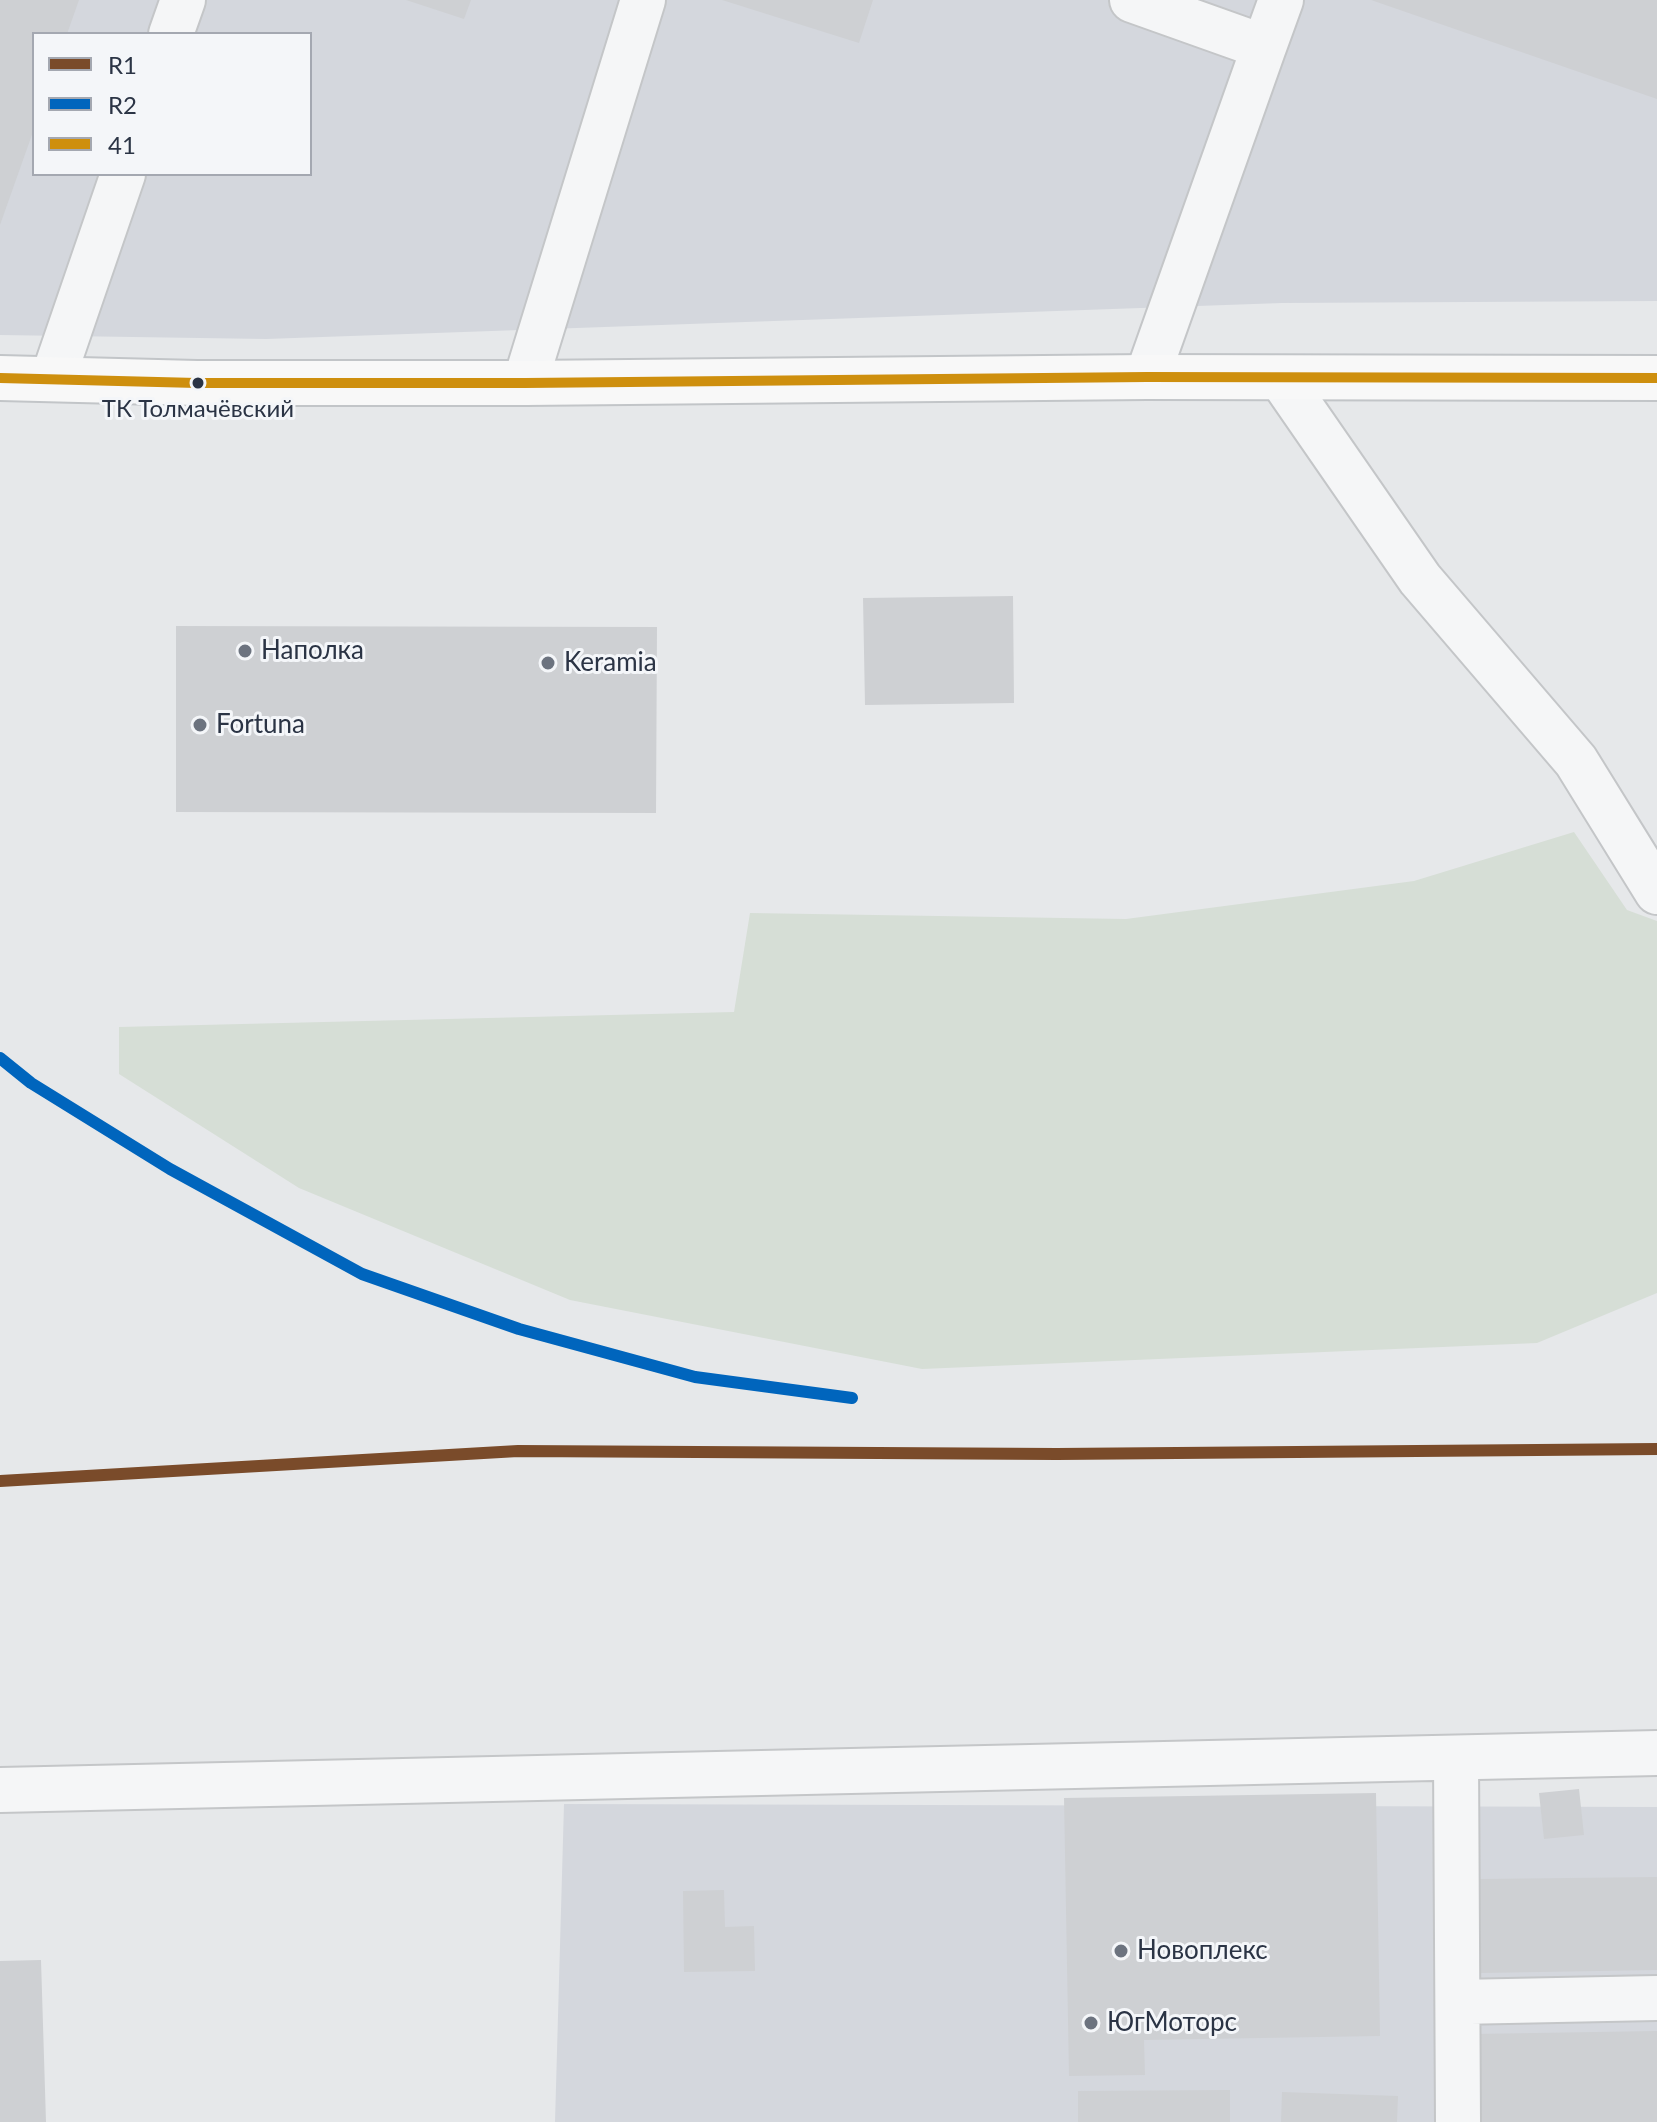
<!DOCTYPE html>
<meta charset="utf-8">
<style>
body{margin:0}
#map{position:relative;width:1657px;height:2122px;overflow:hidden;background:#e6e8ea;font-family:Lato,sans-serif}
canvas{display:block}
.legend{position:absolute;left:32px;top:32px;width:280px;height:144px;box-sizing:border-box;background:#f4f6f9;border:2px solid #a4a8b1;margin:0;padding:10px 14px;list-style:none;font-size:24px;color:#2b3445}
.legend li{display:flex;align-items:center;gap:16px;height:40px}
.legend b{width:40px;border:2px solid #a4a8b1}
</style>
<div id="map">
<canvas width="1657" height="2122"></canvas>
<ul class="legend">
<li><b style="height:10px;background:#7a4b2a"></b>R1</li>
<li><b style="height:10px;background:#0065bd"></b>R2</li>
<li><b style="height:10px;background:#ce8f0e"></b>41</li>
</ul>
</div>
<script>
const g = document.querySelector('canvas').getContext('2d');
g.lineJoin = 'round';
function fillPath(path, color) {
  g.fillStyle = color;
  g.fill(path, 'evenodd');
}
function shape(rows) {
  const path = new Path2D();
  for (const r of rows) {
    path.moveTo(r[0], r[1]);
    for (let i = 2; i < r.length; i += 2) path.lineTo(r[i], r[i + 1]);
  }
  return path;
}
function stroke(path, color, width, dash) {
  g.strokeStyle = color;
  g.lineWidth = width;
  g.lineCap = dash ? 'butt' : 'round';
  g.setLineDash(dash || []);
  g.stroke(path);
}
function label(font, color, halo, rows, align = 'center') {
  g.font = font + ' Lato,sans-serif';
  g.lineWidth = 6;
  g.setLineDash([]);
  g.textBaseline = 'middle';
  g.strokeStyle = halo;
  g.fillStyle = color;
  for (const [text, x, y, turn = 0] of rows) {
    g.save();
    g.translate(x, y);
    g.rotate((+turn || 0) * Math.PI / 180);
    g.textAlign = isNaN(turn) ? turn : align;
    if (halo) g.strokeText(text, 0, 0);
    g.fillText(text, 0, 0);
    g.restore();
  }
}
fillPath(shape([
 [0,0,1657,0,1657,301,1282,303,266,339,0,335],
 [34,34,310,34,310,174,34,174],
 [564,1804,1657,1807,1657,2122,555,2122]
]), '#d4d7dd');
fillPath(shape([
 [1574,832,1627,910,1657,921,1657,1293,1537,1343,922,1369,570,1300,299,1188,119,1074,119,1027,734,1012,750,913,1126,919,1414,881]
]), '#d6ded6');
fillPath(shape([
 [0,0,79,0,67,34,34,34,34,129,0,225],
 [406,0,471,0,464,19],
 [722,0,873,0,859,43],
 [1371,0,1657,0,1657,99],
 [1013,596,1014,703,865,705,863,598],
 [176,626,657,627,656,813,176,812],
 [1579,1789,1584,1835,1544,1839,1539,1793],
 [1376,1793,1380,2036,1144,2040,1145,2075,1069,2076,1064,1798],
 [1657,1877,1657,1970,1481,1973,1480,1879],
 [724,1890,725,1927,754,1926,755,1971,684,1972,683,1891],
 [41,1960,46,2122,0,2122,0,1961],
 [1657,2031,1657,2122,1474,2122,1473,2034],
 [1230,2090,1230,2122,1078,2122,1078,2091],
 [1282,2092,1398,2096,1397,2122,1281,2122]
]), '#ced0d3');
const minor = shape([
 [1132,0,1264,47,1147,377],
 [171,34,183,0],
 [1264,47,1281,0],
 [53,378,123,174],
 [1281,378,1420,579,1576,761,1657,892],
 [525,383,643,0],
 [1456,1758,1458,2122],
 [0,1790,1657,1753],
 [1458,2002,1657,1998]
]);
const major = shape([
 [0,378,197,383,525,383,1147,377,1657,378]
]);
stroke(minor, '#c4c6c8', 48);
stroke(major, '#c2c5c8', 48);
stroke(minor, '#f5f6f7', 44);
stroke(major, '#f8f8f8', 44);
stroke(shape([
 [0,378,197,383,525,383,1147,377,1657,378]
]), '#ce8f0e', 10);
stroke(shape([
 [0,1481,518,1451,1057,1454,1657,1449]
]), '#7a4b2a', 12);
stroke(shape([
 [0,1058,31,1083,170,1169,362,1274,519,1329,695,1377,852,1398]
]), '#0065bd', 12);
for (const [x, y, r, color] of [
 [198,383,7,"#2b3445"],
 [245,651,8,"#6c737f"],
 [548,663,8,"#6c737f"],
 [200,725,8,"#6c737f"],
 [1121,1951,8,"#6c737f"],
 [1091,2023,8,"#6c737f"]
]) {
  const dot = new Path2D();
  dot.arc(x, y, r, 0, 2 * Math.PI);
  g.fillStyle = color;
  g.fill(dot);
  stroke(dot, '#f4f6f9', 3);
}
label('24px', '#2b3445', '#f4f6f9', [
 ["ТК Толмачёвский",198,409]
]);
label('26px', '#2b3445', '#f4f6f9', [
 ["Наполка",261,651],
 ["Keramia",564,663],
 ["Fortuna",216,725],
 ["Новоплекс",1137,1951],
 ["ЮгМоторс",1107,2023]
], 'left');
</script>
